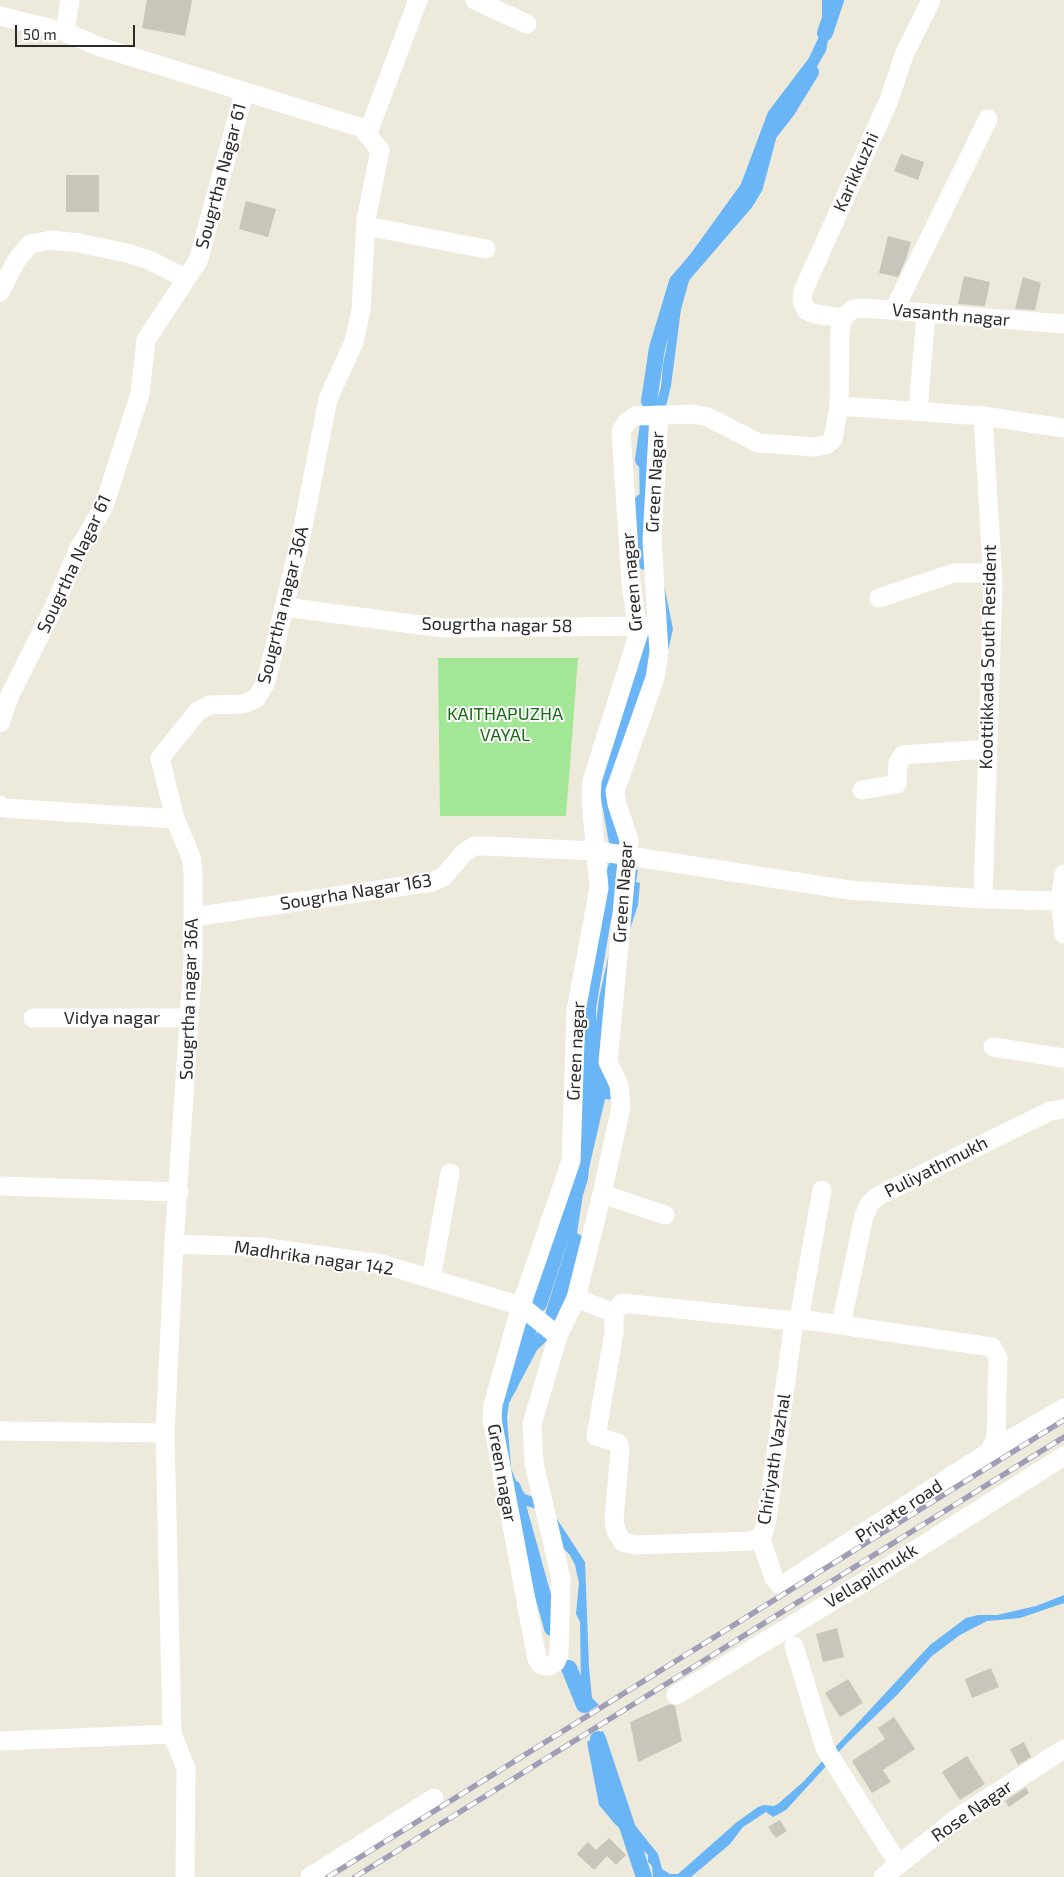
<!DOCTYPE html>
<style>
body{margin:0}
#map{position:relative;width:1064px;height:1877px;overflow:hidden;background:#ede9db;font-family:"Exo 2",sans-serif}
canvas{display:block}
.scale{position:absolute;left:15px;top:25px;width:120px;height:22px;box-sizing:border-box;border:2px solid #2a2a2a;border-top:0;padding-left:6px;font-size:15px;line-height:18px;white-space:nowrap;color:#2a2a2a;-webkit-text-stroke:4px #fff;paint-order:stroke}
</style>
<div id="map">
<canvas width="1064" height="1877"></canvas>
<div class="scale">50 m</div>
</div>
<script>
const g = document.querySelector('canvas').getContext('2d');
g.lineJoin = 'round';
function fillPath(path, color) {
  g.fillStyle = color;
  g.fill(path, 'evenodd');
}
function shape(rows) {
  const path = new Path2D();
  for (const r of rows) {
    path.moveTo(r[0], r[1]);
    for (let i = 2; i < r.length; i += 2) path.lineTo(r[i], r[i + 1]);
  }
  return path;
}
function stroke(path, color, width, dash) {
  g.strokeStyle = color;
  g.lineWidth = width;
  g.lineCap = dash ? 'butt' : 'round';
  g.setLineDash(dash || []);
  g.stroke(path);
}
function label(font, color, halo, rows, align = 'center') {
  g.font = font + ' "Exo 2",sans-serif';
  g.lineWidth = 4;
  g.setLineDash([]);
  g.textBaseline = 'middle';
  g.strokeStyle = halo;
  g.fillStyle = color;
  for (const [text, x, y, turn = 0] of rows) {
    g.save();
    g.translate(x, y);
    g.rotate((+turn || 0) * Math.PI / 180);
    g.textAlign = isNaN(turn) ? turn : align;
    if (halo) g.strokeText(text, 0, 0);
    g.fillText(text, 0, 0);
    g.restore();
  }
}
fillPath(shape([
 [438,658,578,658,566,816,440,816]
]), '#a1e795');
fillPath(shape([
 [822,0,832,0,831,23,826,51,812,75,782,113,764,151,752,187,699,258,689,281,681,309,671,386,662,422,656,546,673,629,661,682,624,786,621,860,607,788,659,648,640,510,639,460,661,387,663,364,684,263,741,184,768,112,809,58,822,30],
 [628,868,638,870,636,882,640,883,638,905,622,953,613,1100,605,1099,583,1194,577,1233,585,1238,557,1330,544,1317,567,1244,577,1175,590,1126,596,1080,594,1041,599,998],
 [541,1326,553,1335,537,1350,509,1403,507,1418,511,1468,516,1481,525,1494,546,1502,585,1562,589,1667,592,1698,599,1705,585,1713,581,1686,580,1622,576,1614,579,1583,575,1565,570,1555,559,1544,540,1510,520,1504,511,1492,502,1460,501,1390],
 [1064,1595,1064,1603,1020,1618,987,1621,960,1635,932,1656,897,1695,847,1743,786,1810,773,1817,766,1812,743,1827,730,1844,691,1877,653,1877,652,1866,648,1862,648,1855,615,1824,599,1805,587,1742,603,1731,606,1739,609,1793,658,1854,662,1869,670,1874,678,1874,737,1822,758,1807,764,1805,774,1806,779,1803,803,1782,930,1645,966,1618,978,1615,997,1615,1036,1606]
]), '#69b5f5');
stroke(shape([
 [825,33,836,0],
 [649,401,657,348,677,282,746,202,755,187,769,134,787,111,811,72],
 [643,460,648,424],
 [642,502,645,562],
 [617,842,604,770,645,672,651,634,650,624],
 [539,1304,580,1178,590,1074,588,1008,603,919,616,867],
 [509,1387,531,1323],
 [513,1488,552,1628],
 [569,1668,584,1705],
 [598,1739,644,1877]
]), '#69b5f5', 16);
fillPath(shape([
 [147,0,192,0,185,36,142,28],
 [901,154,924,162,918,180,894,171],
 [66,175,99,175,99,212,66,212],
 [246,201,276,209,268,237,239,229],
 [888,236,911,242,906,259,898,277,879,273],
 [964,276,990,282,985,306,958,304],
 [1023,277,1041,283,1035,310,1015,309],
 [837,1628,844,1657,823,1662,816,1634],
 [991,1668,999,1687,972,1698,965,1679],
 [848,1679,863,1703,840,1717,825,1693],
 [670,1704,675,1706,682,1741,638,1762,630,1722],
 [894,1717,915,1749,883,1770,891,1782,872,1793,852,1761,885,1739,878,1728],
 [1024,1742,1031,1757,1018,1765,1010,1749],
 [967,1756,985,1784,960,1800,942,1772],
 [1026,1787,1029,1793,1009,1807,1005,1801],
 [780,1820,787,1831,776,1838,768,1827],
 [609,1838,626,1855,616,1865,607,1856,594,1870,577,1854,588,1842,596,1850]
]), '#c8c5bb');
stroke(shape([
 [475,0,527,24],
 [0,16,65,32,100,47,369,130,418,0],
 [65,32,70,0],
 [366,226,486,249],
 [0,292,16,261,30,244,51,240,79,243,127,253,149,260,185,278],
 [894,310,988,119],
 [843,318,815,314,806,310,802,301,803,291,889,100,904,55,931,0],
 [843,318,853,309,865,308,1064,324],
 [839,406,983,416,1064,428],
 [918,411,926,313],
 [659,415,652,540,659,652,655,678,615,791,617,804,629,840,608,1062,619,1085,621,1107,602,1194,576,1298,558,1336,532,1424,534,1463,561,1579,559,1654,556,1662,549,1666,541,1665,537,1659,492,1419,493,1405,521,1306,571,1161,576,1011,599,888,591,800,592,781,638,635,631,582,621,431,627,422,635,416,693,414,708,417,758,443,815,447,826,445,833,439,839,406,840,331,843,318],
 [983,416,993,583,983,899],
 [879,598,954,573,992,573],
 [284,607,443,628,649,626],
 [0,723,10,695,55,605,78,550,104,506,140,394,146,340,198,261,244,93],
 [862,790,897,784,898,763,903,755,987,749],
 [0,805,4,808,175,819],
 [1064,874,1060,901,1064,934],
 [193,917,432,882,443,877,464,853,474,846,484,846,597,851,849,890,983,899,1060,901],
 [33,1018,190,1018],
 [993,1047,1064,1058],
 [0,1186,179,1192],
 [602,1194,665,1215],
 [174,1244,261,1247,382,1264,521,1306,558,1336],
 [431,1279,450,1173],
 [576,1298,614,1313,614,1333,596,1436,618,1443,620,1449,614,1520,616,1531,623,1542,635,1545,751,1541,760,1537,764,1531,767,1519,794,1321,799,1319,992,1347,998,1358,996,1437,989,1452],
 [614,1313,622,1303,794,1321],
 [799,1319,822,1190],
 [841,1325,864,1216,870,1203,878,1196,1050,1111,1064,1109],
 [0,1431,165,1433],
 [760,1537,774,1578,781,1586,989,1452,1064,1408],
 [794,1646,825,1748,899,1865],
 [676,1695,879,1573,1064,1456],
 [0,1741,172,1734],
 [185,1877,186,1768,172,1734,165,1433,174,1244,193,960,193,871,191,857,175,819,160,758,198,711,210,705,243,704,256,699,266,682,301,537,328,399,354,342,361,310,366,220,380,150,363,129,369,130],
 [310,1877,434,1798],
 [883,1877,956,1819,1064,1749]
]), '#fff', 19);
const rail = shape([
 [328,1877,1064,1420],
 [355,1877,1064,1437]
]);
stroke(rail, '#9f9eb6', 5.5);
stroke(rail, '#fff', 4, [11]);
label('18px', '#2a2a2a', '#fff', [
 ["Karikkuzhi",856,172,-66],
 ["Sougrtha Nagar 61",221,176,-75],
 ["Vasanth nagar",951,315,5],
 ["Green Nagar",655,482,-87],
 ["Sougrtha Nagar 61",74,564,-65],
 ["Green nagar",632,582,-95],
 ["Sougrtha nagar 36A",283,605,-76],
 ["Sougrtha nagar 58",497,625,1],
 ["Koottikkada South Resident",988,657,-89],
 ["Sougrha Nagar 163",356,892,-9],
 ["Green Nagar",623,892,-86],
 ["Sougrtha nagar 36A",189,999,-88],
 ["Vidya nagar",112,1018],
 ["Green nagar",576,1051,-87],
 ["Puliyathmukh",936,1167,-27],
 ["Madhrika nagar 142",314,1258,8],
 ["Chiriyath Vazhal",774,1459,-81],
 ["Green nagar",502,1473,80],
 ["Private road",899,1511,-33],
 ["Vellapilmukk",871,1576,-32],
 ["Rose Nagar",972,1811,-35]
]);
label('18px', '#186b16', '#fff', [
 ["KAITHAPUZHA",505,714],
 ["VAYAL",505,735]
]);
</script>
